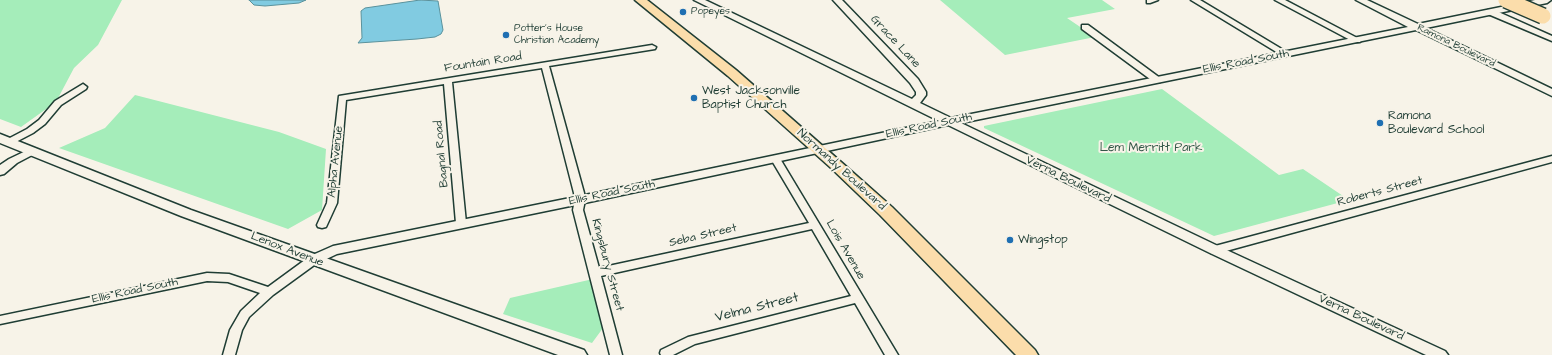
<!DOCTYPE html>
<style>
body{margin:0}
canvas{display:block;background:#f7f3e8}
</style>
<canvas width="1552" height="355"></canvas>
<script>
const g = document.querySelector('canvas').getContext('2d');
g.lineJoin = 'round';
function fillPath(path, color) {
  g.fillStyle = color;
  g.fill(path, 'evenodd');
}
function shape(rows) {
  const path = new Path2D();
  for (const r of rows) {
    path.moveTo(r[0], r[1]);
    for (let i = 2; i < r.length; i += 2) path.lineTo(r[i], r[i + 1]);
  }
  return path;
}
function stroke(path, color, width, dash) {
  g.strokeStyle = color;
  g.lineWidth = width;
  g.lineCap = dash ? 'butt' : 'round';
  g.setLineDash(dash || []);
  g.stroke(path);
}
function label(font, color, halo, rows, align = 'center') {
  g.font = font + ' "Architects Daughter",sans-serif';
  g.lineWidth = 4;
  g.setLineDash([]);
  g.textBaseline = 'middle';
  g.strokeStyle = halo;
  g.fillStyle = color;
  for (const [text, x, y, turn = 0] of rows) {
    g.save();
    g.translate(x, y);
    g.rotate((+turn || 0) * Math.PI / 180);
    g.textAlign = isNaN(turn) ? turn : align;
    if (halo) g.strokeText(text, 0, 0);
    g.fillText(text, 0, 0);
    g.restore();
  }
}
fillPath(shape([
 [0,0,122,0,98,45,74,68,56,102,21,127,0,119],
 [940,0,1102,0,1115,9,1067,18,1095,37,1005,55],
 [1162,89,1279,175,1303,169,1349,200,1214,236,984,128,984,126],
 [135,95,279,132,326,149,322,210,288,229,59,148,105,128],
 [593,279,603,328,592,343,503,314,510,298]
]), '#a5edba');
const water = shape([
 [249,0,306,0,299,3,265,6,254,5,249,0],
 [420,0,438,1,443,30,441,34,435,37,417,39,358,43,362,38,361,11,365,8,420,0]
]);
fillPath(water, '#81cbe1');
stroke(water, '#5a929c', 1);
const minor = shape([
 [1147,0,1158,0,1150,3,1147,3,1147,0],
 [1191,0,1200,0,1290,54,1289,56,1283,56,1191,0],
 [1275,0,1285,0,1361,40,1360,42,1354,42,1275,0],
 [1488,10,1494,10,1552,36,1552,41,1488,14,1488,10],
 [1082,25,1088,25,1160,78,1161,80,1160,82,1154,82,1082,29,1082,25],
 [652,45,656,47,655,49,549,66,584,193,585,200,583,210,599,268,809,223,771,159,776,156,779,157,898,355,885,355,855,303,695,344,673,355,661,355,660,353,661,350,688,337,851,296,812,229,601,276,622,355,610,355,573,210,575,200,574,193,542,68,452,82,466,223,465,225,461,226,457,225,456,223,444,84,346,100,337,203,326,227,322,228,318,227,317,225,327,203,339,96,652,45],
 [83,84,87,87,86,89,61,105,45,124,33,133,12,144,6,144,4,142,6,140,27,129,39,120,55,101,83,84],
 [1552,156,1552,162,1215,254,1211,253,1209,250,1211,247,1215,246,1552,156],
 [313,256,317,257,319,260,317,263,273,295,249,317,242,330,235,355,223,355,230,330,241,311,260,293,228,282,207,281,0,324,0,316,207,273,229,274,268,287,309,257,313,256]
]);
const tertiary = shape([
 [694,0,705,0,912,99,916,95,916,92,910,83,833,0,842,0,918,79,926,92,926,95,920,103,951,118,1408,27,1356,0,1367,0,1418,24,1535,0,1551,0,1547,3,1426,28,1552,89,1552,96,1416,30,961,123,1220,247,1445,351,1448,355,1426,355,1210,253,948,125,580,204,337,254,318,263,313,265,308,263,306,260,308,257,333,246,580,196,939,121,694,0],
 [32,148,36,149,38,151,36,153,17,163,4,174,0,175,0,165,9,159,32,148]
]);
const secondary = shape([
 [0,134,191,210,584,350,587,355,558,355,181,216,0,143,0,134]
]);
const primary = shape([
 [635,0,647,0,736,70,841,162,892,207,1035,350,1038,355,1016,355,880,215,831,168,728,76,635,0]
]);
stroke(minor, '#1f3d34', 3);
stroke(tertiary, '#1f3d34', 3);
stroke(secondary, '#1f3d34', 3);
stroke(primary, '#1f3d34', 3);
fillPath(minor, '#f7f3e8');
fillPath(tertiary, '#f7f3e8');
fillPath(secondary, '#f7f3e8');
fillPath(primary, '#fbddab');
const motorwayBridge = shape([
 [1506,0,1543,16]
]);
stroke(motorwayBridge, '#1f3d34', 18, []);
stroke(motorwayBridge, '#fbddab', 15);
for (const [x, y, r, color] of [
 [683,12,4,"#1f6fb2"],
 [506,35,4,"#1f6fb2"],
 [694,98,4,"#1f6fb2"],
 [1380,123,4,"#1f6fb2"],
 [1010,240,4,"#1f6fb2"]
]) {
  const dot = new Path2D();
  dot.arc(x, y, r, 0, 2 * Math.PI);
  g.fillStyle = color;
  g.fill(dot);
  stroke(dot, '#f7f3e8', 1.5);
}
label('10px', '#1f3d34', '#f7f3e8', [
 ["Popeyes",691,12],
 ["Potter's House",514,29],
 ["Christian Academy",514,41]
], 'left');
label('10px', '#1f3d34', '#f7f3e8', [
 ["Ramona Boulevard",1456,46,26]
]);
label('12px', '#1f3d34', '#f7f3e8', [
 ["Grace Lane",895,42,47],
 ["Ellis Road South",1246,62,-11],
 ["Fountain Road",483,63,-9],
 ["Ellis Road South",929,126,-12],
 ["Bagnal Road",442,154,-95],
 ["Alpha Avenue",336,162,-84],
 ["Normandy Boulevard",841,170,42],
 ["Verna Boulevard",1068,180,26],
 ["Roberts Street",1380,192,-15],
 ["Ellis Road South",612,193,-12],
 ["Seba Street",703,236,-13],
 ["Lenox Avenue",287,250,21],
 ["Lois Avenue",845,250,60],
 ["Kingsbury Street",607,265,75],
 ["Ellis Road South",135,291,-12],
 ["Verna Boulevard",1361,318,25]
]);
label('12px', '#1f3d34', '#f7f3e8', [
 ["West Jacksonville",702,91],
 ["Baptist Church",702,105],
 ["Ramona",1388,116],
 ["Boulevard School",1388,130],
 ["Wingstop",1018,240]
], 'left');
label('12px', '#335748', '#f7f3e8', [
 ["Lem Merritt Park",1151,148]
]);
label('14px', '#1f3d34', '#f7f3e8', [
 ["Velma Street",757,308,-14]
]);
</script>
